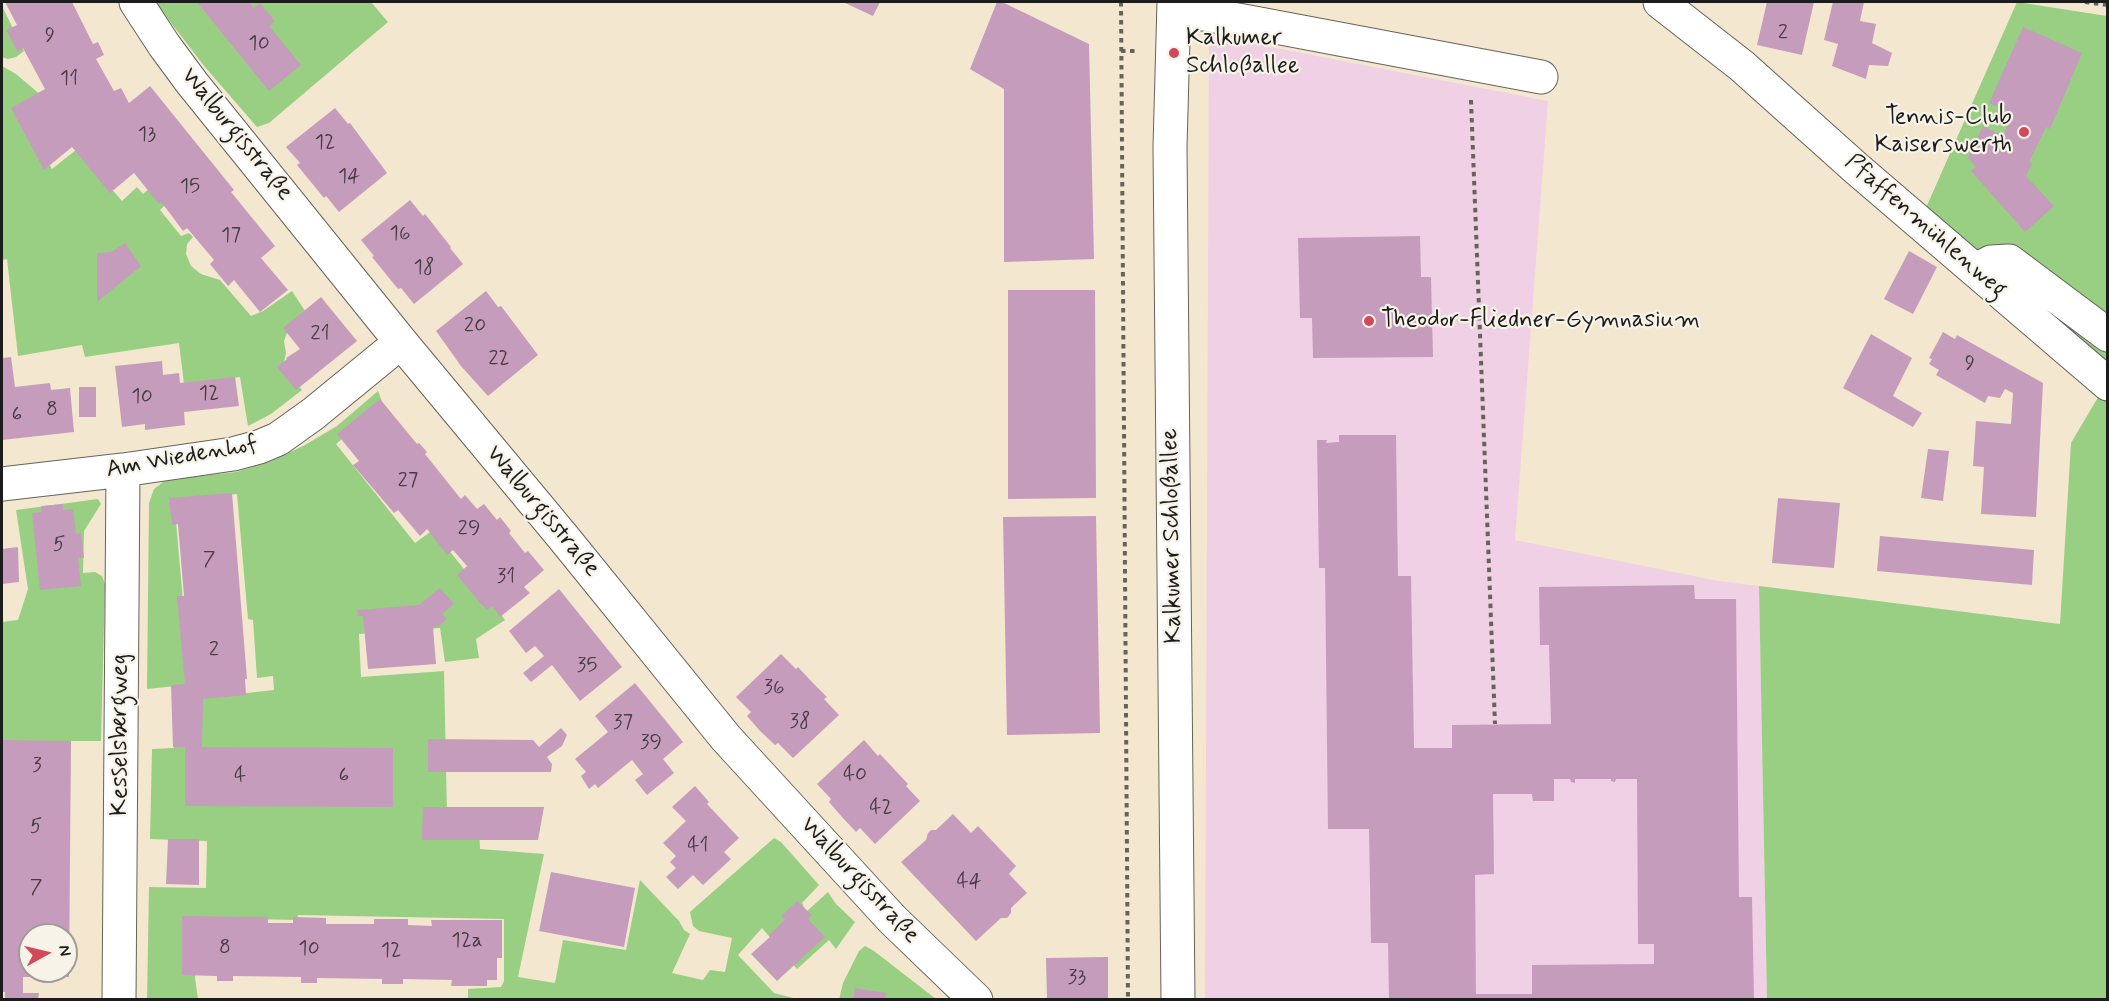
<!DOCTYPE html>
<meta charset="utf-8">
<style>
body{margin:0}
#map{position:relative;width:2109px;height:1001px;overflow:hidden;background:#f3e7d0;font-family:Mynerve,sans-serif}
canvas{display:block}
.frame{position:absolute;inset:0;border:3px solid #1c1c1c;pointer-events:none}
.north{position:absolute;left:18px;top:923px;width:60px;height:60px;box-sizing:border-box;background:#f7f3e8;border:2px solid #9f9d96;border-radius:50%;rotate:82deg;font-size:16px;font-weight:700;line-height:24px;text-align:center;color:#1c1c1c}
.north::after{content:'';display:block;margin:auto;width:21px;height:27px;background:#d1495b;clip-path:polygon(50% 0,100% 100%,50% 72%,0 100%)}
</style>
<div id="map">
<canvas width="2109" height="1001"></canvas>
<div class="frame"></div>
<div class="north">N</div>
</div>
<script>
const g = document.querySelector('canvas').getContext('2d');
g.lineJoin = 'round';
function fillPath(path, color) {
  g.fillStyle = color;
  g.fill(path, 'evenodd');
}
function shape(rows) {
  const path = new Path2D();
  for (const r of rows) {
    path.moveTo(r[0], r[1]);
    for (let i = 2; i < r.length; i += 2) path.lineTo(r[i], r[i + 1]);
  }
  return path;
}
function stroke(path, color, width, dash) {
  g.strokeStyle = color;
  g.lineWidth = width;
  g.lineCap = dash ? 'butt' : 'round';
  g.setLineDash(dash || []);
  g.stroke(path);
}
function label(font, color, halo, rows, align = 'center') {
  g.font = font + ' Mynerve,sans-serif';
  g.lineWidth = 4.5;
  g.setLineDash([]);
  g.textBaseline = 'middle';
  g.strokeStyle = halo;
  g.fillStyle = color;
  for (const [text, x, y, turn = 0] of rows) {
    g.save();
    g.translate(x, y);
    g.rotate((+turn || 0) * Math.PI / 180);
    g.textAlign = isNaN(turn) ? turn : align;
    if (halo) g.strokeText(text, 0, 0);
    g.fillText(text, 0, 0);
    g.restore();
  }
}
fillPath(shape([
 [1209,35,1548,101,1515,540,1718,581,1759,586,1767,999,1205,1000]
]), '#f0d0e5');
fillPath(shape([
 [155,2,371,2,388,22,269,123,257,127,205,67],
 [2017,2,2107,16,2107,369,1925,210],
 [2,6,24,51,16,57,8,59,2,57],
 [2,66,16,74,42,96,18,109,52,169,81,146,102,178,122,201,137,187,143,194,152,186,166,204,160,210,181,236,189,233,193,237,187,244,186,254,191,266,201,274,220,280,251,316,263,311,292,291,307,314,288,330,284,341,286,353,283,366,302,390,271,414,248,426,240,377,184,384,179,343,85,357,82,345,18,356,7,259,2,260],
 [378,391,383,404,336,444,415,543,433,530,467,573,461,578,484,607,492,602,505,620,476,639,479,658,445,662,440,628,359,634,361,677,444,671,447,814,479,825,480,849,544,854,518,977,555,983,563,940,626,950,640,880,679,921,684,930,690,934,672,973,703,980,710,970,725,972,732,938,699,931,693,926,690,912,774,838,781,842,819,885,802,903,806,912,828,892,836,904,855,922,836,949,829,940,797,969,762,928,738,955,774,993,797,999,468,1000,468,989,501,987,504,981,504,919,298,915,297,920,199,918,195,978,198,999,147,1000,149,887,206,888,207,841,150,839,152,749,174,748,176,701,274,690,273,676,257,678,253,620,248,619,237,494,174,499,185,624,186,685,147,689,149,503,154,489,163,482,173,477,201,476,236,472,269,462,305,445,337,426],
 [2100,394,2107,401,2107,999,1767,999,1759,586,2060,624,2071,443],
 [98,499,101,504,84,531,83,573,95,572,102,576,105,584,101,741,2,741,2,622,18,620,28,589,16,510],
 [865,946,874,951,936,999,839,1000,843,983,859,951]
]), '#98cf82');
fillPath(shape([
 [5,2,72,2,93,44,98,42,104,55,96,59,114,91,121,88,129,103,150,86,234,190,231,192,275,246,261,258,288,290,260,312,234,280,228,286,210,264,214,260,187,228,183,231,169,212,161,202,159,204,134,173,110,193,72,147,44,170,11,108,45,89,23,48,18,52,6,30,17,25],
 [197,2,249,2,254,8,260,3,275,21,269,26,301,65,269,91],
 [843,2,880,2,873,16],
 [997,2,1002,2,1089,44,1094,259,1004,262,1004,89,970,69],
 [1767,2,1814,2,1802,55,1757,45],
 [1833,2,1864,2,1860,21,1876,24,1872,43,1892,53,1888,66,1869,65,1866,79,1832,66,1838,44,1824,40],
 [2023,27,2082,53,2050,129,2046,127,2029,162,2032,163,2026,176,2054,206,2025,232,1971,171,1976,167,1968,158,1983,126,2003,136,2012,113,1989,103],
 [335,108,348,124,350,123,387,173,339,212,326,196,324,198,297,165,300,163,286,147],
 [410,200,423,216,425,214,451,247,450,248,463,264,414,304,401,288,398,289,372,257,374,256,361,240],
 [1420,236,1421,277,1431,277,1433,357,1313,358,1312,318,1300,318,1298,238],
 [125,243,141,266,97,302,97,253,111,252],
 [1909,251,1937,267,1913,314,1884,299],
 [1008,290,1095,290,1096,498,1008,499],
 [486,291,498,307,501,306,538,355,488,396,461,366,436,331],
 [321,297,357,341,296,390,277,367,287,359,286,358,300,349,283,328],
 [1943,332,1955,339,1957,335,2043,383,2036,517,1981,514,1984,467,1973,466,1976,421,2011,424,2013,393,2005,389,2000,398,1988,396,1985,403,1936,375,1939,370,1929,364,1932,359,1929,358],
 [1871,334,1912,358,1893,396,1922,413,1913,427,1843,388],
 [11,357,15,387,50,383,51,390,70,388,74,432,2,440,2,358],
 [162,361,163,375,179,373,180,383,235,377,239,406,184,412,185,425,145,430,145,424,122,427,115,366],
 [79,387,96,387,96,417,79,417],
 [380,399,417,444,419,443,427,452,425,454,461,499,465,495,477,509,484,504,497,520,500,517,511,531,509,533,525,553,528,551,544,570,524,587,530,593,500,617,492,606,487,610,480,603,457,575,467,566,453,550,447,555,427,529,420,536,398,510,394,513,353,465,359,461,337,434],
 [1339,435,1396,435,1398,576,1411,576,1414,748,1452,748,1452,725,1551,724,1549,645,1540,645,1539,587,1694,585,1695,599,1736,599,1739,897,1752,897,1754,999,1389,999,1388,943,1371,943,1369,829,1328,829,1325,568,1319,568,1317,440,1327,440,1326,443,1339,442],
 [1554,779,1570,779,1571,782,1575,783,1575,779,1611,779,1611,781,1615,782,1616,779,1637,779,1638,944,1654,944,1654,964,1532,965,1532,994,1476,994,1475,875,1494,874,1493,794,1532,794,1533,801,1554,801],
 [1928,449,1949,451,1943,501,1921,498],
 [232,493,247,679,245,679,246,695,203,699,202,747,393,748,393,807,185,806,185,747,173,747,171,685,185,684,177,596,184,596,178,524,172,525,169,498],
 [1778,498,1840,503,1834,568,1772,563],
 [63,504,63,510,73,509,76,534,81,533,84,558,78,558,81,586,40,590,32,513,42,512,41,506],
 [1096,516,1100,733,1007,735,1003,517],
 [1880,536,2034,550,2032,585,1877,571],
 [18,547,19,582,2,584,2,549],
 [440,588,454,604,442,614,447,619,439,626,433,627,436,664,368,669,363,616,358,616,357,610,419,605],
 [559,589,622,667,580,701,552,665,531,682,523,673,544,656,535,646,526,653,509,631],
 [781,654,796,669,798,667,812,682,827,697,824,699,839,715,793,758,778,743,775,745,760,731,747,716,751,712,736,697],
 [635,683,683,742,663,759,674,773,647,795,635,780,643,774,632,760,598,788,595,784,589,789,581,776,586,772,575,759,608,732,595,716],
 [561,728,567,735,562,746,547,757,552,764,551,772,428,772,428,739,533,740,539,747],
 [3,740,71,741,69,977,23,977,23,993,39,993,38,999,5,999,5,992,2,992],
 [30,935,66,935,66,971,30,971],
 [864,740,878,756,880,754,908,784,906,786,920,801,875,844,860,828,856,832,842,817,829,802,831,799,817,784],
 [695,786,709,802,707,804,739,838,724,852,731,859,703,885,693,875,678,889,666,877,676,868,670,862,676,856,663,843,686,821,672,807],
 [423,807,544,807,538,840,422,840],
 [953,814,971,833,978,826,1016,866,1009,874,1027,893,1011,908,1011,913,1007,918,1001,918,976,941,901,862,926,840,928,833,931,830,936,830],
 [168,839,199,839,199,885,166,884],
 [551,872,635,888,624,947,539,931],
 [797,901,812,915,808,919,825,937,777,981,751,954,770,937,769,935,785,920,781,916],
 [182,916,268,917,268,923,293,923,293,917,326,918,326,924,374,924,374,919,408,919,408,925,432,926,431,920,502,920,502,958,497,958,497,980,487,980,487,986,451,986,452,980,403,979,403,984,382,984,382,979,317,978,317,983,301,983,301,977,233,976,233,981,217,981,217,976,182,975],
 [1108,957,1108,999,1047,999,1046,958],
 [855,988,886,993,885,999,853,999]
]), '#c69cbc');
const minor = shape([
 [136,2,164,45,192,83,401,342,563,537,726,738,892,919,976,1000],
 [1660,2,1742,66,1857,169,2108,384],
 [1175,14,1204,14,1249,22,1541,77],
 [1976,270,1991,262,2009,261,2108,335],
 [2,484,123,470,233,454,259,447,278,439,313,414,401,342],
 [119,1000,123,470]
]);
const major = shape([
 [1174,2,1170,147,1178,1000]
]);
stroke(minor, '#67635b', 35);
stroke(major, '#67635b', 35);
stroke(shape([
 [1121,2,1128,1000],
 [2085,2,2108,5],
 [1121,51,1138,51],
 [1471,100,1495,724]
]), '#67635b', 4, [4.5, 4.5]);
stroke(minor, '#fff', 33);
stroke(major, '#fff', 33);
for (const [x, y, r, color] of [
 [1174,53,6,"#d1495b"],
 [2024,132,6,"#d1495b"],
 [1369,321,6,"#d1495b"]
]) {
  const dot = new Path2D();
  dot.arc(x, y, r, 0, 2 * Math.PI);
  g.fillStyle = color;
  g.fill(dot);
  stroke(dot, '#f7f3e8', 2);
}
label('21px', '#463c44', null, [
 ["2",1783,34],
 ["9",50,37],
 ["10",259,45],
 ["11",69,80],
 ["13",147,136],
 ["12",325,144],
 ["14",349,178],
 ["15",190,188],
 ["16",400,235],
 ["17",231,237],
 ["18",424,269],
 ["20",475,327],
 ["21",320,335],
 ["22",499,360],
 ["9",1970,365],
 ["12",209,395],
 ["10",142,398],
 ["8",52,411],
 ["6",17,416],
 ["27",408,482],
 ["29",469,530],
 ["5",59,546],
 ["7",209,561],
 ["31",506,578],
 ["2",214,651],
 ["35",587,667],
 ["36",774,689],
 ["38",800,723],
 ["37",623,724],
 ["39",651,744],
 ["3",37,767],
 ["40",855,776],
 ["4",240,777],
 ["6",344,777],
 ["42",881,809],
 ["5",36,828],
 ["41",698,847],
 ["44",969,883],
 ["7",36,889],
 ["12a",467,942],
 ["8",225,949],
 ["10",309,950],
 ["12",391,952],
 ["33",1077,979]
]);
label('24px', '#1c1c1c', '#f7f3e8', [
 ["Kalkumer",1186,39],
 ["Schloßallee",1186,67],
 ["Tennis-Club",2012,118,"right"],
 ["Kaiserswerth",2012,146,"right"],
 ["Theodor-Fliedner-Gymnasium",1381,321]
], 'left');
label('24px', '#1c1c1c', '#f7f3e8', [
 ["Walburgisstraße",236,135,51],
 ["Pfaffenmühlenweg",1925,227,41],
 ["Am Wiedenhof",182,458,-10],
 ["Walburgisstraße",542,512,50],
 ["Kalkumer Schloßallee",1173,536,-91],
 ["Kesselsbergweg",121,735,-90],
 ["Walburgisstraße",859,881,47]
]);
</script>
